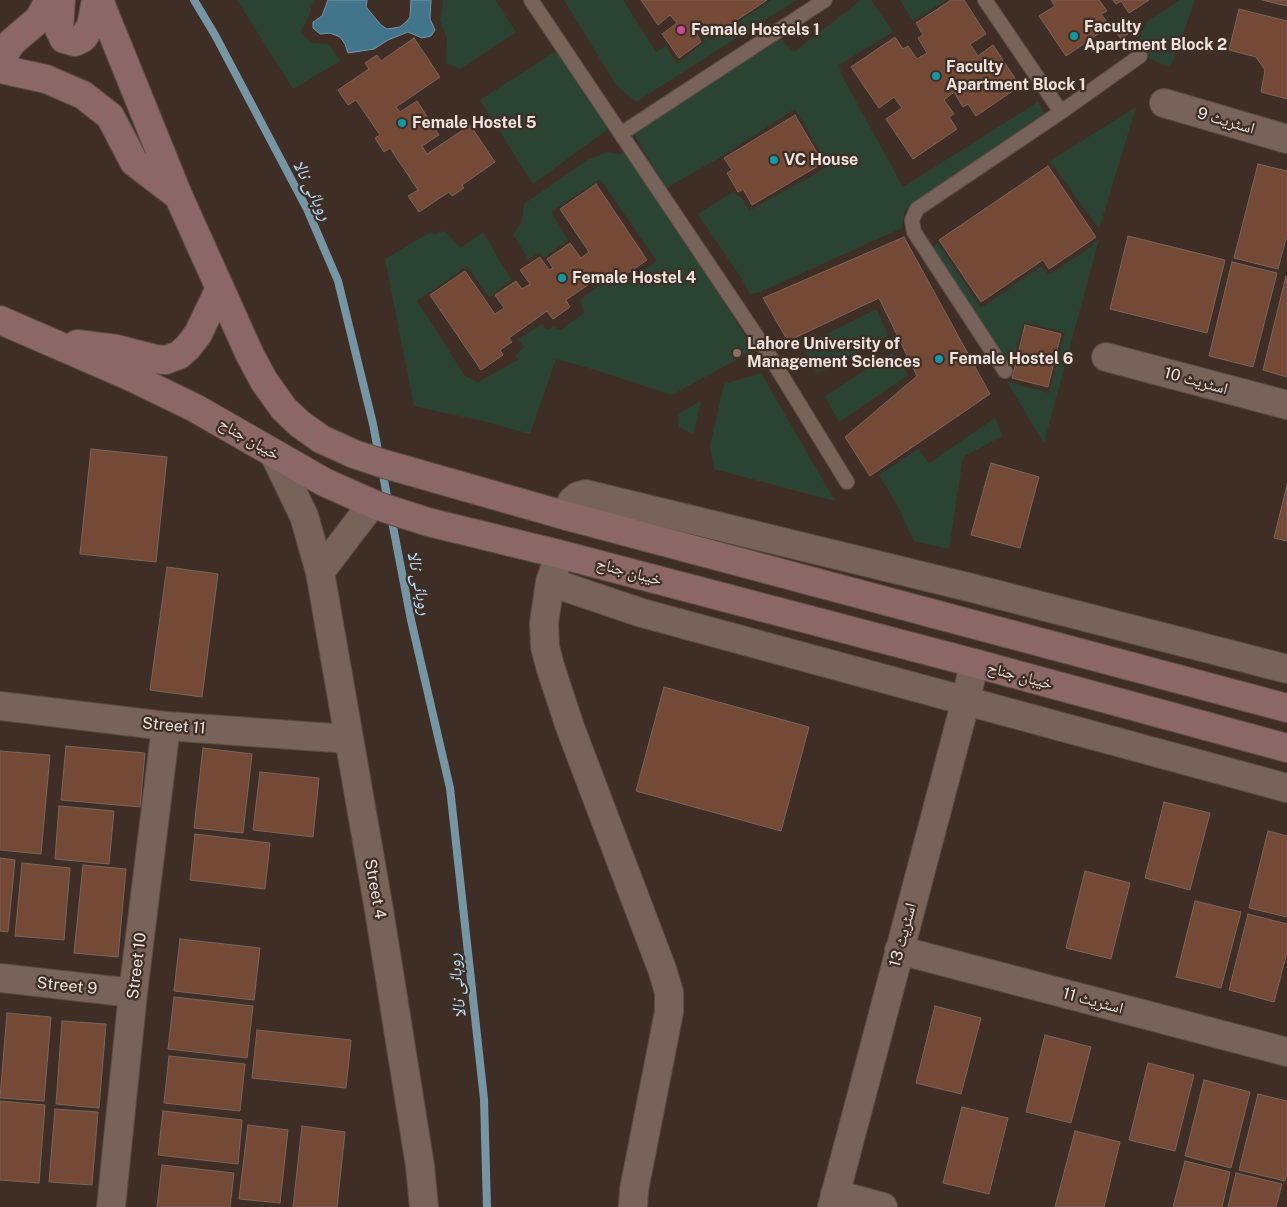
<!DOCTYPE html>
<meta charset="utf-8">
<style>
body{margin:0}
canvas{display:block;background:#3f2e26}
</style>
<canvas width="1287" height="1207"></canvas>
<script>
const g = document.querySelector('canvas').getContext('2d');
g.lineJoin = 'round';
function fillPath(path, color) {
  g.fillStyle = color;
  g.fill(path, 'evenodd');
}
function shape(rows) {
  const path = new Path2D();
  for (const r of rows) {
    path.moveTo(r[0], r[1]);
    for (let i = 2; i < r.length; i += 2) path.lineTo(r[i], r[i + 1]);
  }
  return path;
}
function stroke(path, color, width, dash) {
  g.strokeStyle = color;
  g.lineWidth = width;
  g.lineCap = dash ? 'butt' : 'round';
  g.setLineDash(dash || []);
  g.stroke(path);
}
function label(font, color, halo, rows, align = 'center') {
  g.font = font + ' "Public Sans","Noto Naskh Arabic",sans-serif';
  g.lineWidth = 4.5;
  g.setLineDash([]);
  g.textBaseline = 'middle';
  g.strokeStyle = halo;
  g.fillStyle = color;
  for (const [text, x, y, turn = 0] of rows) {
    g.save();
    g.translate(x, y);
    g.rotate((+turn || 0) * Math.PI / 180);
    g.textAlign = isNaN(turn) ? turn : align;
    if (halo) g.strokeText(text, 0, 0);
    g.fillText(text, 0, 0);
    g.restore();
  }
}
fillPath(shape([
 [237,0,313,0,310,13,300,33,313,43,329,44,340,61,293,89],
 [442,0,495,0,516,32,460,69,446,63,447,39,440,20,443,3],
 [564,0,623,0,656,52,666,46,677,64,705,42,698,30,702,28,710,40,772,0,796,0,636,102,617,86],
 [861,0,871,0,893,32,839,65,842,76,903,187,1038,102,1044,113,905,210,902,228,760,292,750,294,742,279,698,214,733,192,742,198,749,211,829,166,795,109,719,158,666,188,634,134,780,39,794,52],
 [900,0,946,0,913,21],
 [1180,0,1195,0,1172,63,1168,67,1147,57,1139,41,1146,22],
 [556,51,608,129,533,184,480,100],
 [1136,107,1099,229,1050,161],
 [628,151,754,350,672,395,599,371,556,359,530,434,487,422,414,406,385,259,431,232,434,235,445,231,460,248,483,232,511,280,489,297,467,266,417,301,465,376,478,382,518,360,516,355,524,347,518,339,542,324,547,330,554,327,561,330,584,313,580,300,604,282,609,287,621,279,625,283,657,261,600,179,551,212,568,240,544,258,539,252,529,260,513,235,522,222,524,204,589,159,608,152,618,155],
 [1099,239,1044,443,1007,382,1049,393,1065,332,1024,322,1010,371,930,250,938,243,981,308,1041,266,1049,275,1088,249],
 [877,309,888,336,817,374,802,346],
 [893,352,908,375,839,422,825,396],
 [761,373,835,501,714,469,710,446,724,384],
 [701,401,693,434,679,427,678,414],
 [995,418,1002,436,963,457,949,549,914,541,896,503,879,475,918,449,929,463]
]), '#2b4332');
const water = shape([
 [328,0,367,0,366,7,381,25,387,29,400,27,407,21,410,17,411,0,431,0,430,19,435,30,431,36,422,38,408,32,388,40,374,49,348,53,345,44,340,37,330,33,320,34,313,28,313,22,322,16,328,0]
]);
fillPath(water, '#42758c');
stroke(water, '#7696a5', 1);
stroke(shape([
 [194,0,215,35,307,209,338,281,373,424,379,456],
 [382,469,388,502],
 [391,516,411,620,450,788,484,1099,487,1207]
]), '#7696a5', 8);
const building = shape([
 [641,0,767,0,713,36,702,21,693,27,701,42,679,58,662,34,677,23,670,15,658,25,641,0],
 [951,0,964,0,986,34,970,44,978,56,993,45,1020,86,976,116,968,104,963,107,954,92,944,100,954,114,949,117,957,129,913,159,886,119,902,108,894,97,879,108,851,67,895,37,903,49,908,46,917,59,927,53,918,38,923,35,916,23,951,0],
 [1051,0,1099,0,1107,11,1101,14,1110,26,1066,56,1039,16,1055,6,1051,0],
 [1113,0,1149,0,1129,13,1121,1,1116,4,1113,0],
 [1262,0,1287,0,1287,6,1262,0],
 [1239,9,1287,21,1287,99,1261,92,1265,70,1256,57,1229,50,1239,9],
 [1124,19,1132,31,1121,39,1112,26,1124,19],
 [414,38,440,77,396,107,400,112,417,101,439,135,422,146,427,154,470,125,495,162,462,185,464,188,452,196,449,192,419,212,408,196,418,190,390,148,384,152,375,138,380,135,356,100,348,105,338,90,369,69,365,63,377,55,381,61,414,38],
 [795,115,823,163,752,205,743,189,738,192,734,185,727,173,732,170,724,158,795,115],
 [1258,164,1287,171,1287,235,1278,269,1234,258,1258,164],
 [1048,166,1096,237,1049,269,1043,260,981,302,939,240,1048,166],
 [596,184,647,260,624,276,622,272,611,280,605,273,566,300,570,307,553,319,547,311,509,338,512,342,500,350,503,355,481,370,430,295,465,271,495,314,504,308,495,295,516,281,522,289,530,284,520,270,540,257,549,270,553,268,547,259,570,243,581,258,589,252,560,209,596,184],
 [1128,236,1225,260,1207,333,1110,309,1128,236],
 [904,237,990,394,870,476,845,437,917,376,879,298,788,341,763,298,904,237],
 [1232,262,1277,273,1253,367,1209,356,1232,262],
 [1286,276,1287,277,1287,377,1263,370,1286,276],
 [1025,325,1061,334,1048,387,1012,378,1025,325],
 [91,449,167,457,156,562,80,554,91,449],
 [991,463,1039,477,1020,548,971,535,991,463],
 [1287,485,1287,541,1274,538,1287,485],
 [167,567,218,574,202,697,150,690,167,567],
 [664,687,809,727,781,831,636,791,664,687],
 [66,746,145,753,140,807,61,800,66,746],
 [203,748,252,754,243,833,194,828,203,748],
 [0,751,50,755,41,854,0,850,0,751],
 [260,772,319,778,313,837,253,830,260,772],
 [1164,802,1210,813,1190,890,1145,878,1164,802],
 [59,806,114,811,109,864,55,859,59,806],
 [1268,831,1287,836,1287,917,1249,908,1268,831],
 [195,834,270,843,265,889,190,880,195,834],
 [0,858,15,860,8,932,0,931,0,858],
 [22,863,70,868,64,940,15,936,22,863],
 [83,865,126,869,118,957,74,953,83,865],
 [1085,871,1130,883,1111,959,1066,948,1085,871],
 [1195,901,1241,912,1221,988,1176,977,1195,901],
 [1248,914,1287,924,1287,952,1274,1002,1229,990,1248,914],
 [180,939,260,948,254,1000,174,991,180,939],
 [174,997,253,1006,247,1058,168,1049,174,997],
 [935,1006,981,1018,961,1094,916,1083,935,1006],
 [7,1013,51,1017,44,1101,0,1098,7,1013],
 [62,1021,106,1024,99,1108,56,1104,62,1021],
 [257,1030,351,1040,346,1088,252,1078,257,1030],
 [1045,1035,1091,1047,1071,1123,1026,1112,1045,1035],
 [169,1056,245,1064,240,1111,164,1103,169,1056],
 [1148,1063,1194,1075,1175,1151,1129,1140,1148,1063],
 [1204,1080,1250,1092,1231,1168,1185,1156,1204,1080],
 [1258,1094,1287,1101,1287,1173,1285,1181,1239,1170,1258,1094],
 [0,1101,45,1105,39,1183,0,1180,0,1101],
 [962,1107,1008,1118,989,1194,943,1183,962,1107],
 [55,1109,98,1112,92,1185,49,1182,55,1109],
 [163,1111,242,1120,238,1164,158,1155,163,1111],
 [248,1125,288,1130,280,1203,239,1199,248,1125],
 [302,1126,345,1132,337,1207,293,1207,302,1126],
 [1075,1131,1120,1142,1104,1207,1055,1207,1075,1131],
 [1185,1161,1230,1172,1222,1207,1173,1207,1185,1161],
 [162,1165,234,1173,230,1207,157,1207,162,1165],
 [1236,1173,1282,1184,1276,1207,1228,1207,1236,1173]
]);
fillPath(building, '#744935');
stroke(building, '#79655c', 1);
const service = shape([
 [531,0,766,350,847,482],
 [985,0,1061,112],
 [622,133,825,0],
 [1005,371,914,232,912,220,917,209,1061,112,1140,56]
]);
const minor = shape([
 [1164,103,1287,139],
 [1106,357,1287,405],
 [274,454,304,516,320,572,379,910,420,1166,424,1207],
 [567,516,572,501,578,496,586,494,972,588,1287,669],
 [556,565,550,582,544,623,545,647,550,666,570,727,662,969,669,992,669,1012,634,1190,633,1207],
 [320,572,372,504],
 [550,582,642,613,1287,788],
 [0,706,166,726,348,739],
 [899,950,1287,1052],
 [0,978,133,993],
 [835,1194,883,1207],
 [111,1207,133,993,166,726],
 [832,1207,966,700,974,663]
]);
const secondary = shape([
 [61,0,59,29,64,39,75,42,83,38,91,26,96,0],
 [99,0,178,195,250,355,264,381,284,409,300,424,321,439,354,454,381,463,567,516,1287,708],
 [0,60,12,42,39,19,49,0],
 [0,69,46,79,83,95,110,116,134,162,177,195],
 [0,320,129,376,195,408,324,482,378,506,428,522,559,554,974,663,1287,748],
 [77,344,117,349,156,359,166,360,179,355,188,347,198,334,220,288]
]);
stroke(service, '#5a4b44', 16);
stroke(minor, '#5a4b44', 30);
stroke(secondary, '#5a4b44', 30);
stroke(service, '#77635a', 14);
stroke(minor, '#77635a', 28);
stroke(secondary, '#8b6767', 28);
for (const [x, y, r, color] of [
 [681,30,5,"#d1479c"],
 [1074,36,5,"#0f9aa8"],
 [936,76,5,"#0f9aa8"],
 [402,123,5,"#0f9aa8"],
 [774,160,5,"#0f9aa8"],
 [562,278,5,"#0f9aa8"],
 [737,353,5,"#8d6e63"],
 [939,359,5,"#0f9aa8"]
]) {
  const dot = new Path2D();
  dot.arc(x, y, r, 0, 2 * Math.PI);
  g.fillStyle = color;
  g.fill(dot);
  stroke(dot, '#3f2e26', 2);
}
label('bold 16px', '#efe3de', '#3f2e26', [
 ["Faculty",1084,27],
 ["Apartment Block 2",1084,45],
 ["Female Hostels 1",691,30],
 ["Faculty",946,67],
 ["Apartment Block 1",946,85],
 ["Female Hostel 5",412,123],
 ["VC House",784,160],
 ["Female Hostel 4",572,278],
 ["Lahore University of",747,344],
 ["Management Sciences",747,362],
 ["Female Hostel 6",949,359]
], 'left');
label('16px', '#efe3de', '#3f2e26', [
 ["اسٹریٹ 9",1226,121,16],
 ["اسٹریٹ 10",1196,381,15],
 ["خیبان جناح",249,439,30],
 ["خیبان جناح",629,572,15],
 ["خیبان جناح",1020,676,15],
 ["Street 11",174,726,5],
 ["Street 4",375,889,80],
 ["اسٹریٹ 13",903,935,-75],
 ["Street 10",137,966,-83],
 ["Street 9",67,986,6],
 ["اسٹریٹ 11",1093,1001,15]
]);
label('italic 18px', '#b4e2f9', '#3f2e26', [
 ["روہائی نالا",312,190,63],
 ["روہائی نالا",419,583,79],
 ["روہائی نالا",457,986,-96]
]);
</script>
